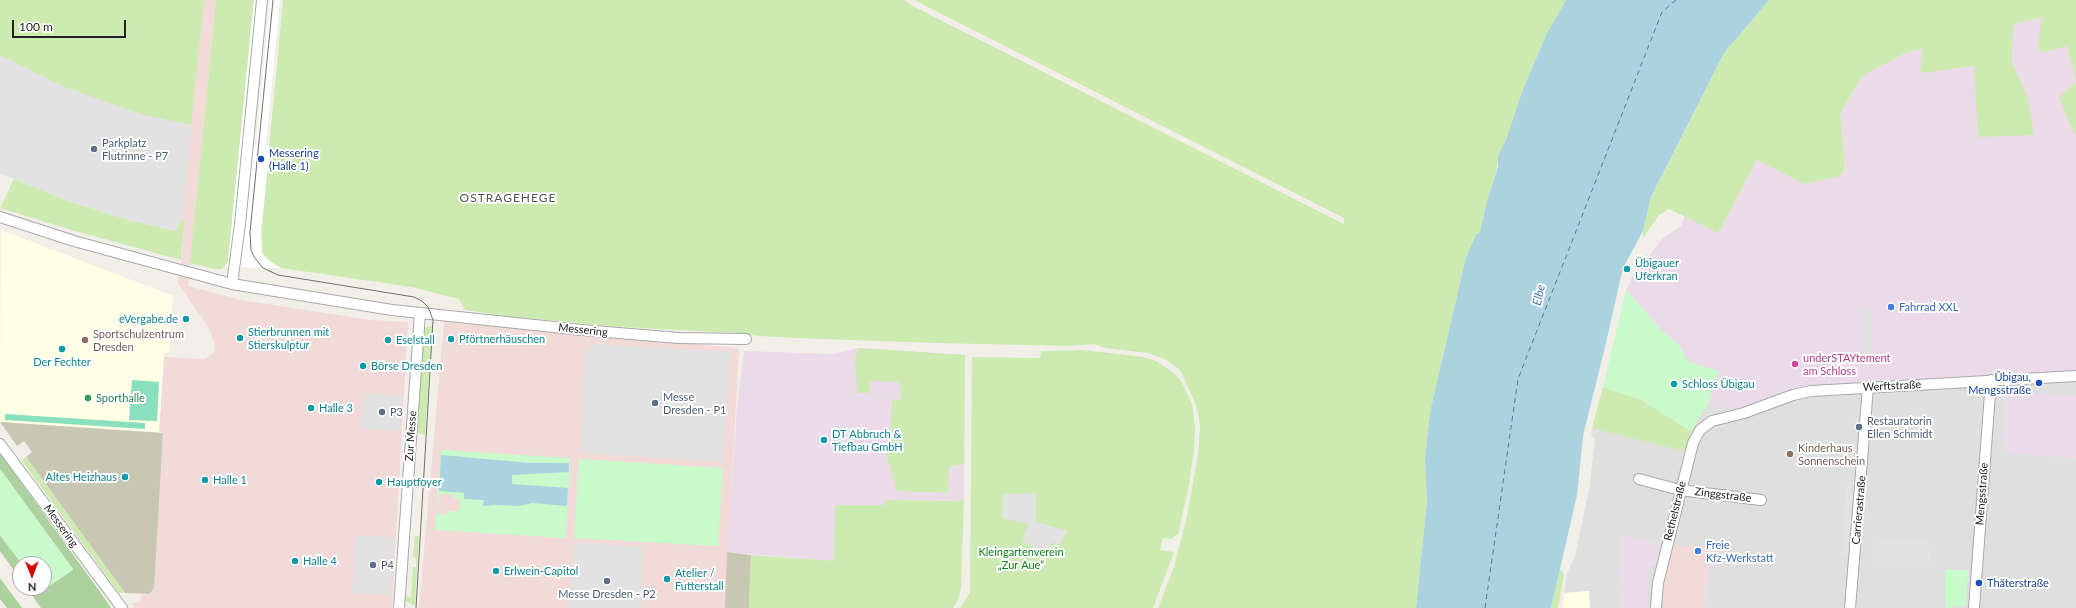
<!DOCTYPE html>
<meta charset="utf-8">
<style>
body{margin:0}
#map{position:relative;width:2076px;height:608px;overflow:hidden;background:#f2efe9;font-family:Lato,sans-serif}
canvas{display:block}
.north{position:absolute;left:12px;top:556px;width:40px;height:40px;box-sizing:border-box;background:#fff;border:1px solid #a7a7a7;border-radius:50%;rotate:179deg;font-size:11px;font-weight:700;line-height:16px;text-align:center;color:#222}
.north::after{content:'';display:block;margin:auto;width:14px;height:18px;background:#d40000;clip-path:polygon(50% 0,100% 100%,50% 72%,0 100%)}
.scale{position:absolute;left:12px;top:20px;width:114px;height:18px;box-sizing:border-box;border:2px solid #222;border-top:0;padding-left:5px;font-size:12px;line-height:14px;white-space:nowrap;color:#222;-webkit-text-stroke:3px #fff;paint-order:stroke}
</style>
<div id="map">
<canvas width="2076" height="608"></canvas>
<div class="north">N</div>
<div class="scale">100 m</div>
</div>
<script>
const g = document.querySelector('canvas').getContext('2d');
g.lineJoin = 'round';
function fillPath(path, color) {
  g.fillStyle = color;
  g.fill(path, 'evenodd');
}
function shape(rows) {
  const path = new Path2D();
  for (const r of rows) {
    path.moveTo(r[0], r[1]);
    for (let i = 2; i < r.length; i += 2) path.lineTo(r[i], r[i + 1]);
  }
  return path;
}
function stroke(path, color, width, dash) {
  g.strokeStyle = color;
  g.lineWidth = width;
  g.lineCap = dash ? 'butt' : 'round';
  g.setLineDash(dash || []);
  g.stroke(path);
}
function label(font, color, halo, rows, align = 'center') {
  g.font = font + ' Lato,sans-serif';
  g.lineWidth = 4;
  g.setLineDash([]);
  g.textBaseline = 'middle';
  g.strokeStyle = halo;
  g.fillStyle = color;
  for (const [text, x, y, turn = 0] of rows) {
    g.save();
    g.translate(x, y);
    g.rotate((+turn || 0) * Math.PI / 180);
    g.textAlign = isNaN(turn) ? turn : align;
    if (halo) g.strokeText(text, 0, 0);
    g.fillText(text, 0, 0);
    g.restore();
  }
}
fillPath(shape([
 [2076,376,2076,608,1562,608,1567,574,1575,556,1589,490,1595,439,1591,435,1603,387,1691,431,1708,403,1744,413,1793,395]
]), '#e0dfdf');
fillPath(shape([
 [0,0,216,0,188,286,241,300,371,320,408,322,392,608,135,608,131,603,140,603,141,595,146,595,163,433,159,432,164,357,205,359,214,352,215,346,210,330,178,283,183,246,180,220,65,200,0,173],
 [444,322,739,348,725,608,419,608],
 [1672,545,1686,547,1693,545,1710,547,1705,608,1662,608,1666,571]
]), '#f2dad9');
fillPath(shape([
 [2070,11,2076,21,2076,376,1811,391,1744,413,1708,403,1718,371,1688,362,1679,345,1663,332,1626,290,1641,259,1645,261,1663,238,1681,226,1685,216,1718,232,1757,160,1804,184,1845,168,1840,114,1862,76,1870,71,1903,54,1983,30],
 [859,348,965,355,964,501,886,500,884,528,847,563,727,552,737,407,744,351,833,354],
 [2005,391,2076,396,2076,458,2006,453,2002,440],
 [1621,536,1660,543,1655,566,1649,565,1647,608,1622,608,1623,583,1618,583]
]), '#ebdbe8');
fillPath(shape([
 [1,230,173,296,169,353,164,353,159,432,0,422],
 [1589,591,1590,608,1562,608,1564,593]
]), '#ffffe5');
fillPath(shape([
 [0,422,163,433,154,587,150,594,125,593,26,457,32,452,24,441,17,446],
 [727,552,751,555,749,608,725,608]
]), '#c7c7b4');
fillPath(shape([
 [0,0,204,0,191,125,144,115,64,87,0,55],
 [216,0,254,0,228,262,222,269,214,269,190,263],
 [283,0,905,0,911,5,1344,224,1344,218,914,0,1566,0,1546,35,1522,92,1506,140,1498,159,1496,173,1487,201,1480,232,1476,235,1466,257,1430,412,1425,459,1427,501,1416,608,1158,608,1174,567,1187,516,1198,455,1200,426,1198,412,1193,398,1180,370,1165,359,1148,353,1105,348,1094,344,1071,346,935,343,795,338,760,336,738,333,621,327,505,316,465,310,459,299,412,287,281,268,272,263,262,253,261,233],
 [1769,0,2076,0,2076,81,2067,46,2040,53,2038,46,2042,17,2013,24,2012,62,2028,98,2034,135,1978,137,1974,66,1920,73,1923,48,1903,54,1862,76,1840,114,1845,168,1840,176,1804,184,1757,160,1718,233,1669,209,1659,215,1643,238,1643,231,1651,198,1724,53],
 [2076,82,2076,134,2074,134,2059,97],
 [14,179,65,200,129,220,176,231,180,220,184,221,181,260,68,229,0,208],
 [430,326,432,327,425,435,418,433,417,435,414,435,424,328],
 [859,348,965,355,964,464,949,467,948,493,897,491,887,458,885,446,890,444,892,399,901,399,899,382,870,381,869,393,857,393,855,358],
 [1083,350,1144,357,1156,361,1174,373,1181,381,1192,404,1195,426,1194,451,1189,485,1178,534,1171,539,1163,538,1162,541,1160,550,1174,552,1155,603,1153,608,960,608,970,592,972,357,1040,358,1041,351],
 [1603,387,1640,399,1691,431,1684,451,1592,428],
 [26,457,125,593,119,593,22,461],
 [885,500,964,501,961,589,958,600,953,608,749,608,751,555,834,561,835,505,885,505],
 [415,536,419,536,415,606,404,600,404,596,411,597,413,567,416,567,416,557,413,557],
 [1560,569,1564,574,1558,608,1551,608]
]), '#cdebb0');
fillPath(shape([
 [0,453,100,592,111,608,41,608,27,588,40,588,42,591,73,569,0,469],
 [0,535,22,564,20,564,20,579,0,551],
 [0,578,22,608,7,608,0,599]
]), '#add19e');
fillPath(shape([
 [1626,290,1663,332,1679,345,1688,362,1719,371,1708,403,1691,431,1640,399,1603,387],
 [441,450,569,458,570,472,565,538,435,530],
 [439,494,454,495,454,499,460,499,459,511,449,511,446,515,437,514],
 [579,459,723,468,718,544,716,546,574,538],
 [0,469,73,570,42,591,40,588,44,588,44,564,22,564,0,535],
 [1945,570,1968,570,1966,606,1945,608]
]), '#c8facc');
fillPath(shape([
 [132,380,159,382,157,421,129,420],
 [5,414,145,423,145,429,5,420]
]), '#88e0be');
fillPath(shape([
 [0,55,64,87,144,115,191,125,182,220,180,220,176,231,129,220,65,200,0,173],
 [1871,306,1873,357,1863,357,1861,307],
 [591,344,730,352,723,462,580,453,585,350,591,350],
 [364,393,402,396,400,431,362,429],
 [1847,481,1856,482,1850,556,1841,555],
 [1035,493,1036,494,1036,522,1068,531,1059,545,1053,542,1045,554,1022,541,1028,524,1002,518,1003,494],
 [356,535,394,538,390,595,352,593],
 [1928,540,1930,565,1873,568,1872,543],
 [574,542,644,547,641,608,570,608]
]), '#e2e2e2');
fillPath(shape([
 [1566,0,1769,0,1724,53,1651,197,1643,231,1623,268,1605,347,1583,436,1577,495,1551,608,1416,608,1427,501,1425,459,1430,412,1466,257,1476,235,1480,232,1487,201,1498,167,1498,156,1506,140,1522,92,1546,35],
 [441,455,530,463,569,463,569,472,512,475,512,484,568,488,567,506,532,503,519,506,497,505,483,506,484,500,464,499,464,493,439,491]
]), '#aad3df');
fillPath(shape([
 [254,0,268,0,254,144,256,144,270,0,280,0,266,145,270,146,261,233,262,253,266,259,281,268,225,267,228,262]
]), '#fff');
stroke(shape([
 [1485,608,1518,379,1662,12,1676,0]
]), '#4a7aab', 1, [5, 4]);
const minor = shape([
 [0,217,74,241,232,284,392,310,582,330,679,338,746,339],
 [232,284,240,224,262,0],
 [0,444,122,608],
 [1639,479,1680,490,1761,500],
 [399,608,420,313],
 [1656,608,1658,583,1693,443,1700,430,1712,421,1744,413,1793,395,1811,391,2076,376],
 [1850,608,1868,387],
 [1974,608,1991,380]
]);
stroke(minor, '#a9a9a9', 12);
stroke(minor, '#fff', 10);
stroke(shape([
 [273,0,250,232,251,250,254,257,263,268,278,275,414,297,422,301,428,307,433,320,416,608]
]), '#707070', 1);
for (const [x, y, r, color] of [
 [94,149,4,"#5c6f8a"],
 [261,159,4,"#1a4fb4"],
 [1627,269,4,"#0f9aa8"],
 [1891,307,4,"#3f7fe0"],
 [186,319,4,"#0f9aa8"],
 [240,338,4,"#0f9aa8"],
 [451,339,4,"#0f9aa8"],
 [85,340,4,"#8d6e63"],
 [388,340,4,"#0f9aa8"],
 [62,349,4,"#0f9aa8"],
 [1795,364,4,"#d1479c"],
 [363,366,4,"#0f9aa8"],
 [2039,383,4,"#1a4fb4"],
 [1674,384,4,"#0f9aa8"],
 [88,398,4,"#2e9e5b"],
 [655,403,4,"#5c6f8a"],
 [311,408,4,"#0f9aa8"],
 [382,412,4,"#5c6f8a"],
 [1859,427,4,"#5c6f8a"],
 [824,440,4,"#0f9aa8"],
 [1790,454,4,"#8d6e63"],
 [125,477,4,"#0f9aa8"],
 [205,480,4,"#0f9aa8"],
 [379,482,4,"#0f9aa8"],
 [1698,551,4,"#3f7fe0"],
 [295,561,4,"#0f9aa8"],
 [373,565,4,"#5c6f8a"],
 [496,571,4,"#0f9aa8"],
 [667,579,4,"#0f9aa8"],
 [607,581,4,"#5c6f8a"],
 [1979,583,4,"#1a4fb4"]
]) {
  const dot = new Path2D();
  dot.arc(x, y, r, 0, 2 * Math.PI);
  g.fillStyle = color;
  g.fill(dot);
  stroke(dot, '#fff', 1.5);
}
label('11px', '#4e5e75', '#fff', [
 ["Parkplatz",102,143],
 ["Flutrinne - P7",102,156],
 ["Messe",663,397],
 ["Dresden - P1",663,410],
 ["P3",390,412],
 ["Restauratorin",1867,421],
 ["Ellen Schmidt",1867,434],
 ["P4",381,565],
 ["Messe Dresden - P2",607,594,"center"]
], 'left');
label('11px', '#164399', '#fff', [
 ["Messering",269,153],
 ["(Halle 1)",269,166],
 ["Übigau,",2031,377,"right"],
 ["Mengsstraße",2031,390,"right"],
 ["Thäterstraße",1987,583]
], 'left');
label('11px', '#0d838f', '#fff', [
 ["Übigauer",1635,263],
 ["Uferkran",1635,276],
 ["eVergabe.de",178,319,"right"],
 ["Stierbrunnen mit",248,332],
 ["Stierskulptur",248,345],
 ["Pförtnerhäuschen",459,339],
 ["Eselstall",396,340],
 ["Der Fechter",62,362,"center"],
 ["Börse Dresden",371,366],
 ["Schloss Übigau",1682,384],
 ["Halle 3",319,408],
 ["DT Abbruch &",832,434],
 ["Tiefbau GmbH",832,447],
 ["Altes Heizhaus",117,477,"right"],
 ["Halle 1",213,480],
 ["Hauptfoyer",387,482],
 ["Halle 4",303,561],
 ["Erlwein-Capitol",504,571],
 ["Atelier /",675,573],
 ["Futterstall",675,586]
], 'left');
label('11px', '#366cbe', '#fff', [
 ["Fahrrad XXL",1899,307],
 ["Freie",1706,545],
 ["Kfz-Werkstatt",1706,558]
], 'left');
label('11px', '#222', '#fff', [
 ["Messering",583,330,6],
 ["Werftstraße",1892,386,-3],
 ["Zur Messe",411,436,-86],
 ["Mengsstraße",1982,494,-86],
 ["Zinggstraße",1723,495,7],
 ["Carrierastraße",1859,510,-85],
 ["Rethelstraße",1675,511,-76],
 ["Messering",61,526,54]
]);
label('11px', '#785e54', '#fff', [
 ["Sportschulzentrum",93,334],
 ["Dresden",93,347],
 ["Kinderhaus",1798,448],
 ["Sonnenschein",1798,461]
], 'left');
label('11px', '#b23c85', '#fff', [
 ["underSTAYtement",1803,358],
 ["am Schloss",1803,371]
], 'left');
label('11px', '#27864d', '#fff', [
 ["Sporthalle",96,398]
], 'left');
label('11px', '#0c8416', '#fff', [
 ["Kleingartenverein",1021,552],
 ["„Zur Aue“",1021,565]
]);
g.letterSpacing = '1px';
label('12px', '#555', '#fff', [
 ["OSTRAGEHEGE",508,198]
]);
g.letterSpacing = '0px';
label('italic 12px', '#4a7aab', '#fff', [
 ["Elbe",1539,295,-77]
]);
</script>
